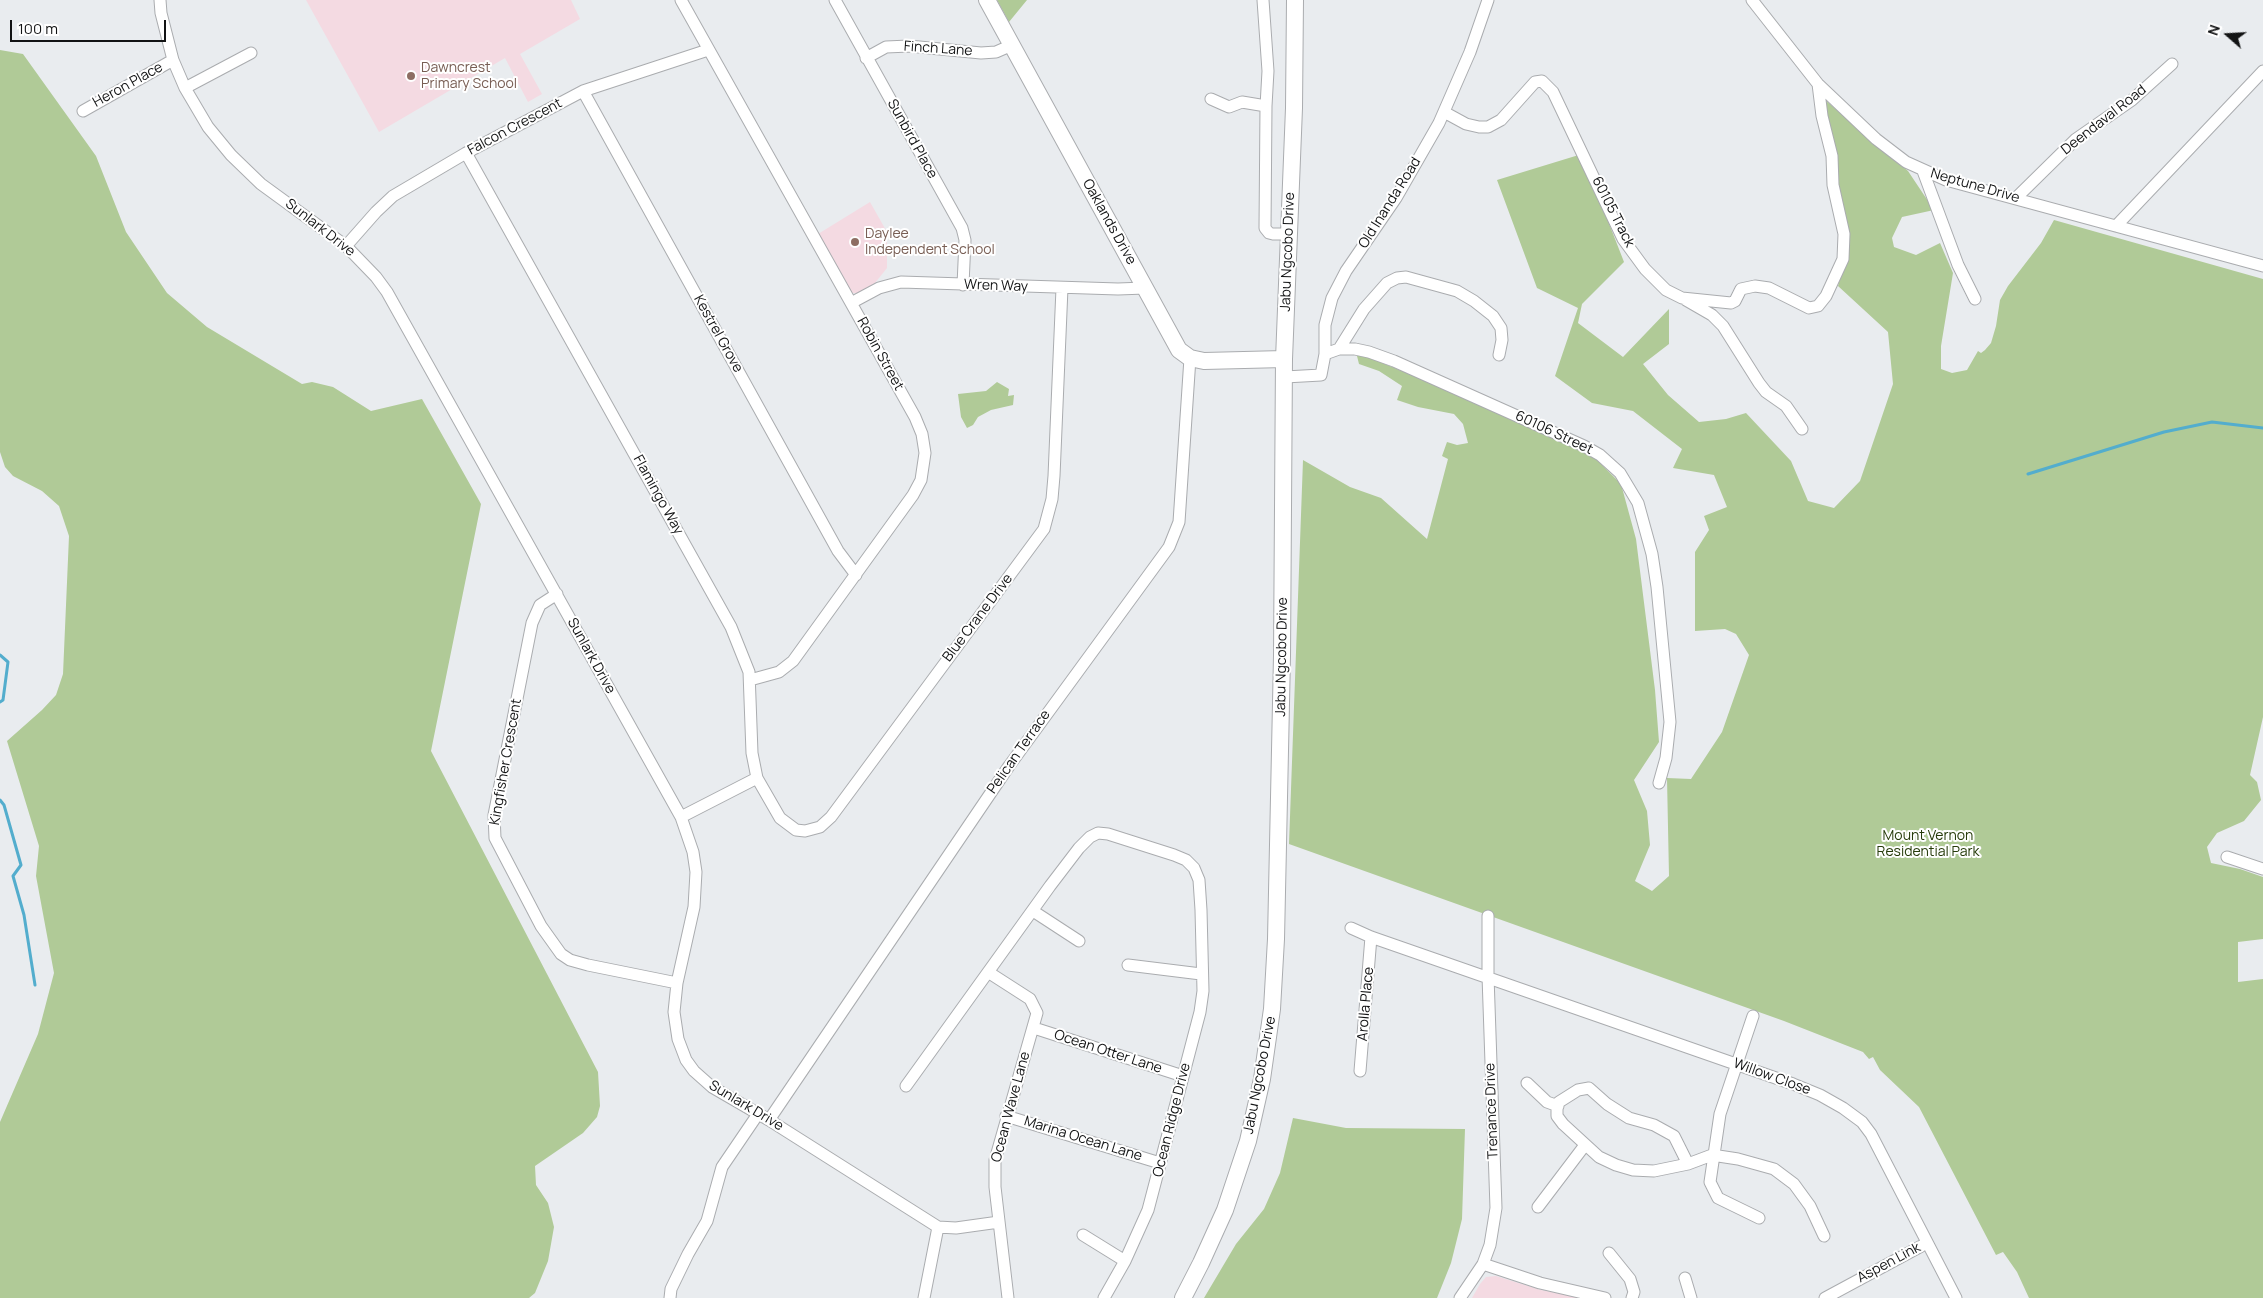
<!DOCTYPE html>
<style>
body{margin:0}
#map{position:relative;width:2263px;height:1298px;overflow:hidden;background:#e9ecef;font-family:Manrope,sans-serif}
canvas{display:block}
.north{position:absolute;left:2203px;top:10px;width:50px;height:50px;-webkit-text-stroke:4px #fff;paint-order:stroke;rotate:289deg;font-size:14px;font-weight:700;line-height:20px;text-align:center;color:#121314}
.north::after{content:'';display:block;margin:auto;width:18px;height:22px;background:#121314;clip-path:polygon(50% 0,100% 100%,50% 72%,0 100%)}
.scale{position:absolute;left:10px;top:20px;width:156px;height:22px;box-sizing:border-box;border:2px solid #121314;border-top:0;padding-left:6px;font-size:15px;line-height:18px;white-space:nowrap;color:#121314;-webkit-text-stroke:4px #fff;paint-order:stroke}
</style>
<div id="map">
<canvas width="2263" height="1298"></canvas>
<div class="north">N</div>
<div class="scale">100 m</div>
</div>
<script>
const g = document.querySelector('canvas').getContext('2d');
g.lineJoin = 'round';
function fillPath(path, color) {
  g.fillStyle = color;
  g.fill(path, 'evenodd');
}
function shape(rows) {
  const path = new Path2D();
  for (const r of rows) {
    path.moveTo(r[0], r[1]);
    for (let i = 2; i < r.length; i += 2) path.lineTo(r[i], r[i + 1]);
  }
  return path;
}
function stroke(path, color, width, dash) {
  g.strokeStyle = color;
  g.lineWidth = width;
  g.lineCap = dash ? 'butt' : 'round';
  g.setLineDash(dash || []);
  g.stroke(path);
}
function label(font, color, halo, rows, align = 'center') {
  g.font = font + ' Manrope,sans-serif';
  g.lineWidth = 4;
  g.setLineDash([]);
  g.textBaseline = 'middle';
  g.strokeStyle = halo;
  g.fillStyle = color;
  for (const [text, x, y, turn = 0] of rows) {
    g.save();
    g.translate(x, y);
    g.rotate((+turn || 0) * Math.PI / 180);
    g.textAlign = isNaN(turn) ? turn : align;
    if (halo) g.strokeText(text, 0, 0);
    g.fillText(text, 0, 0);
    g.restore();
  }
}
fillPath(shape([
 [306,0,571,0,580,19,520,54,542,94,528,102,505,58,379,132],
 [870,202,887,232,887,268,875,283,859,293,852,293,818,234],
 [1496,1276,1541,1290,1584,1298,1472,1298,1480,1284,1486,1277]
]), '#f4dae2');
fillPath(shape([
 [997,0,1027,0,1009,22],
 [0,50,23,54,96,156,126,232,167,293,207,327,302,384,312,382,333,387,371,411,422,399,481,504,431,751,598,1072,600,1106,597,1117,583,1133,535,1166,536,1185,548,1203,554,1227,548,1261,535,1293,529,1298,0,1298,0,1122,38,1034,54,973,36,876,39,846,7,741,42,710,56,695,63,674,69,536,59,506,42,491,13,476,5,467,0,452],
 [1824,99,1908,171,1934,210,1902,217,1892,238,1894,247,1916,255,1940,243,1953,273,1941,346,1941,369,1952,373,1967,370,1978,351,1981,353,1985,350,1991,343,1996,326,2000,300,2008,286,2041,243,2054,220,2263,279,2263,717,2250,775,2257,782,2261,800,2244,821,2217,833,2207,847,2211,863,2240,869,2263,877,2263,939,2238,942,2238,982,2263,979,2263,1298,2029,1298,2017,1272,2003,1252,1996,1255,1919,1107,1880,1070,1873,1057,1869,1059,1863,1052,1784,1021,1289,844,1303,460,1350,487,1381,498,1427,539,1448,459,1442,456,1447,442,1457,445,1468,443,1463,424,1454,414,1418,407,1397,400,1402,386,1379,371,1359,364,1356,352,1472,400,1569,444,1595,458,1621,484,1636,539,1655,690,1659,742,1634,780,1647,811,1650,845,1635,881,1652,891,1669,876,1667,778,1691,779,1722,732,1749,655,1736,634,1725,629,1695,631,1695,552,1709,530,1704,516,1727,507,1714,475,1673,468,1682,449,1633,411,1592,403,1555,376,1578,308,1537,288,1497,180,1582,154,1624,262,1582,304,1578,323,1623,357,1669,309,1669,344,1643,364,1668,395,1699,422,1726,419,1746,413,1791,461,1808,501,1834,508,1860,481,1893,384,1888,332,1838,286,1850,245,1836,183],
 [997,382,1009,389,1008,396,1014,395,1013,405,991,410,978,417,973,425,967,428,961,417,958,394,986,391],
 [1293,1118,1346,1128,1465,1129,1462,1219,1451,1263,1437,1298,1204,1298,1236,1244,1264,1209,1280,1173]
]), '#b0ca97');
stroke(shape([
 [2028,474,2164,432,2212,422,2263,428],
 [0,655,8,662,3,700,0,702],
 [0,800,4,805,21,865,13,876,24,915,35,985]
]), '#53adcd', 3);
const street = shape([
 [160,0,161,13,173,60,185,88,208,127,231,155,261,184,346,246,376,277,387,292,681,817,693,852,696,872,694,907,677,983,674,1012,678,1039,686,1060,694,1071,712,1087,769,1120,938,1227,956,1228,999,1222],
 [681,0,915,417,922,434,925,453,921,480,913,495,793,661,779,672,750,680],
 [835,0,962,228,965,240,963,285],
 [1263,0,1268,71,1266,106,1265,228,1269,233,1273,234,1289,234],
 [1752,0,1818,84,1876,139,1906,162,1946,180,2263,266],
 [866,58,886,47,909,46,981,53,996,52,1012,45],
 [185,88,251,53],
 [583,91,838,551,856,575],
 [1211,99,1229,107,1242,102,1266,106],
 [83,111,173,60],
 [1444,112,1466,124,1479,127,1488,127,1501,120,1535,82,1542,81,1553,92,1623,239,1645,269,1666,290,1682,298,1731,303,1735,301,1741,289,1755,286,1769,288,1809,308,1818,306,1826,296,1843,259,1844,234,1833,185,1832,156,1822,116,1818,84],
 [466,153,731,627,749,672,752,753,757,778,780,818,796,830,805,831,820,827,831,817,1044,529,1052,499,1054,476,1062,288],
 [1923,171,1958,265,1975,299],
 [2016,198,2076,139,2132,100,2172,64],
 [2116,226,2263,71],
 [346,246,376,212,393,196,466,153,583,91,708,50],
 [1686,300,1712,315,1723,326,1759,383,1766,392,1786,406,1802,429],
 [851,303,879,288,901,282,1118,289,1145,288],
 [1339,349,1364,309,1387,283,1397,278,1406,277,1457,291,1474,301,1493,316,1501,328,1502,340,1499,355],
 [1325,354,1339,349,1355,349,1369,352,1394,361,1584,446,1600,455,1620,473,1638,503,1652,554,1657,587,1670,722,1666,758,1659,783],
 [1285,377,1321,375,1325,354,1325,325,1332,298,1346,271,1396,198,1439,123,1470,52,1488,0],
 [557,594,540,605,532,623,494,815,495,838,541,926,561,954,570,960,588,965,677,983],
 [681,817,757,778],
 [2227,857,2263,869],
 [1033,911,1079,941],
 [1351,928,1371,937,1793,1084,1820,1095,1843,1108,1862,1122,1871,1134,1956,1298],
 [1128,965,1201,974],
 [988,972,1030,999,1037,1013,995,1160,995,1187,1008,1298],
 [1753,1016,1720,1114,1710,1182,1718,1198,1759,1218],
 [1034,1028,1183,1076],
 [1360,1071,1371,937],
 [1527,1083,1547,1102,1558,1106],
 [906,1086,1050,886,1079,848,1090,837,1098,833,1108,834,1174,855,1186,860,1194,868,1199,880,1201,910,1203,991,1200,1012,1148,1210,1125,1261,1104,1298],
 [1006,1116,1160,1163],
 [769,1120,1009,766,1169,547,1179,522,1190,358],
 [1688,1164,1674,1136,1654,1125,1629,1118,1607,1104,1589,1088,1578,1090,1559,1102,1557,1109,1557,1116,1563,1124,1599,1157,1616,1165,1633,1170,1654,1171,1688,1164,1712,1155,1738,1159,1774,1169,1794,1184,1810,1206,1824,1236],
 [1538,1207,1585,1145],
 [1083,1235,1125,1261],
 [1609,1253,1630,1279,1634,1292,1632,1298],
 [1483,1264,1540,1283,1605,1298],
 [1685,1278,1691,1298],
 [670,1298,671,1289,688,1254,707,1221,722,1167,758,1114],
 [924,1298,938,1227],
 [1460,1298,1483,1264,1490,1245,1496,1208,1488,976,1488,916],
 [1825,1298,1927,1243]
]);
const secondary = shape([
 [987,0,1179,350,1190,358,1204,361,1284,359],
 [1183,1298,1201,1263,1225,1210,1248,1141,1262,1079,1272,1009,1276,939,1282,656,1284,359,1294,108,1295,0]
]);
stroke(street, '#aaacaf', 13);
stroke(secondary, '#aaacaf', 18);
stroke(street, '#fff', 11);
stroke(secondary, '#fff', 16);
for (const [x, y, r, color] of [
 [411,76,5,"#8d6e63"],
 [855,242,5,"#8d6e63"]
]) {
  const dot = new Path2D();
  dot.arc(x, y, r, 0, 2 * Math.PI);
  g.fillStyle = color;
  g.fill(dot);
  stroke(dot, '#fff', 2);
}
label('14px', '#121314', '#fff', [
 ["Finch Lane",938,49,4],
 ["Heron Place",128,85,-29],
 ["Deendaval Road",2104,120,-38],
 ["Falcon Crescent",515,127,-28],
 ["Sunbird Place",912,139,61],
 ["Neptune Drive",1975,186,16],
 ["Old Inanda Road",1390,203,-58],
 ["60105 Track",1613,212,63],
 ["Oaklands Drive",1109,222,61],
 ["Sunlark Drive",320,228,38],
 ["Jabu Ngcobo Drive",1288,252,-88],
 ["Wren Way",996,286,2],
 ["Kestrel Grove",718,334,61],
 ["Robin Street",880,354,61],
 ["60106 Street",1554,433,25],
 ["Flamingo Way",658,495,61],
 ["Blue Crane Drive",978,618,-53],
 ["Sunlark Drive",591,656,61],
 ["Jabu Ngcobo Drive",1282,657,-89],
 ["Pelican Terrace",1019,752,-55],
 ["Kingfisher Crescent",506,762,-80],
 ["Arolla Place",1366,1004,-85],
 ["Ocean Otter Lane",1108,1052,18],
 ["Jabu Ngcobo Drive",1260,1075,-79],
 ["Willow Close",1772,1077,20],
 ["Sunlark Drive",746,1106,31],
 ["Ocean Wave Lane",1011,1107,-75],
 ["Trenance Drive",1492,1111,-92],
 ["Ocean Ridge Drive",1172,1120,-76],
 ["Marina Ocean Lane",1083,1139,17],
 ["Aspen Link",1889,1263,-28]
]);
label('14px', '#785e54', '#fff', [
 ["Dawncrest",421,68],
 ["Primary School",421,84],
 ["Daylee",865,234],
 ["Independent School",865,250]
], 'left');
label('14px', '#263b0a', '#fff', [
 ["Mount Vernon",1928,836],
 ["Residential Park",1928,852]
]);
</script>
